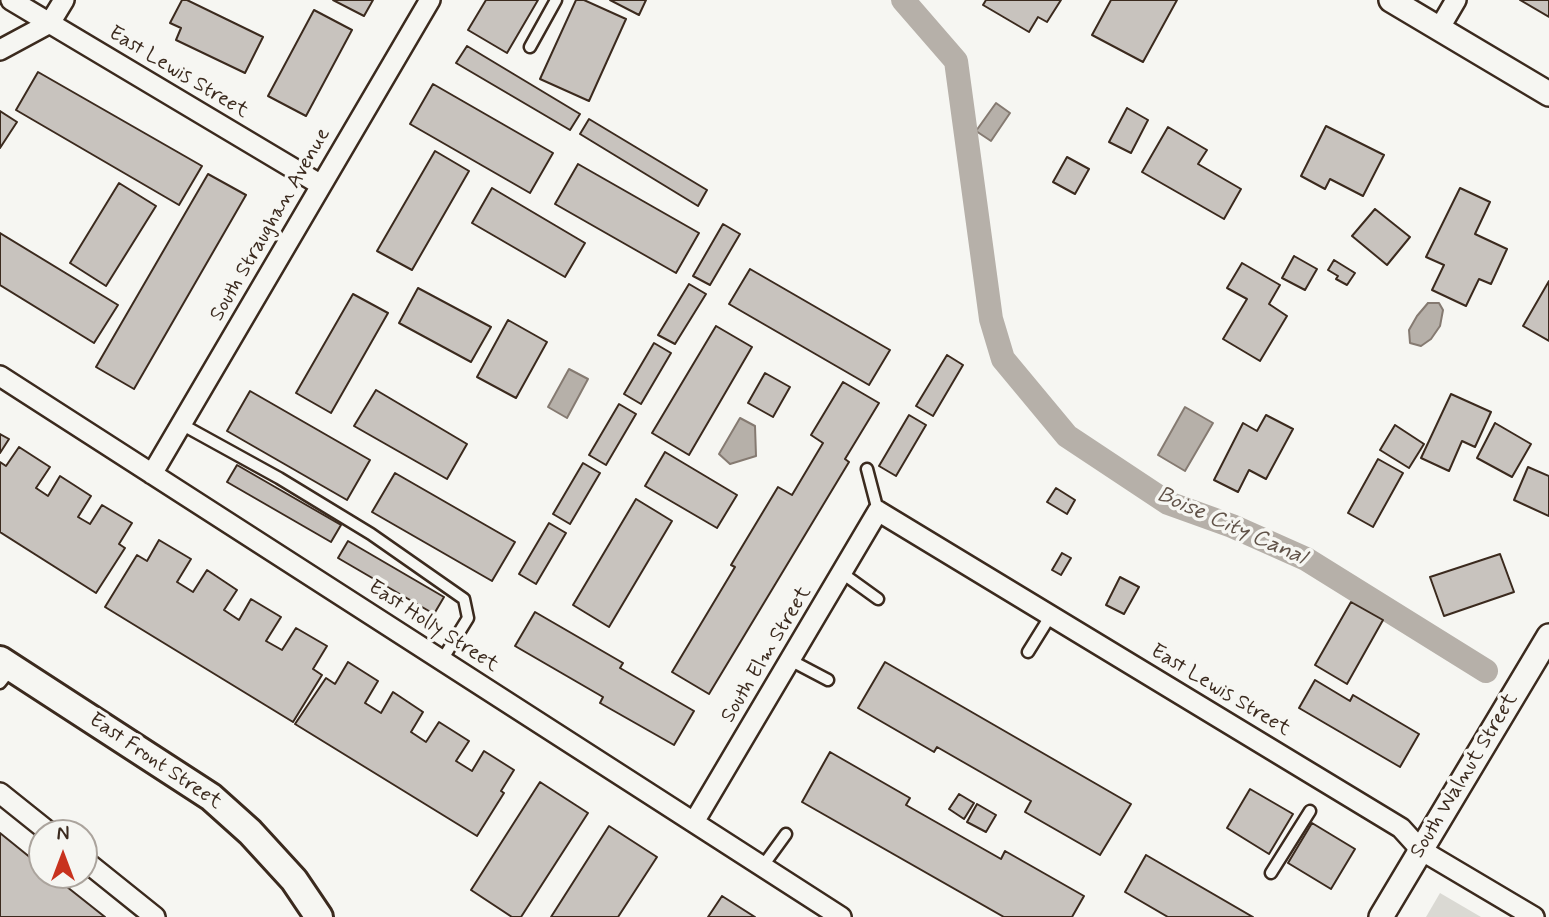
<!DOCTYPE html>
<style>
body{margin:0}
#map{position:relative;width:1549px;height:917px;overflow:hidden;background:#f6f6f2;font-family:Mynerve,sans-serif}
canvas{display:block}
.north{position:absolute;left:28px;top:819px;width:70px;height:70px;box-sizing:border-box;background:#f6f6f2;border:2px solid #aba49d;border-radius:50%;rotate:0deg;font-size:19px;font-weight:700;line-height:28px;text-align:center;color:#3b2a1e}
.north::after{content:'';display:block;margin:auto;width:24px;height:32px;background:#c8321e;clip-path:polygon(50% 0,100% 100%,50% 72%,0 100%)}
</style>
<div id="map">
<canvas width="1549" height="917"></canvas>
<div class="north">N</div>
</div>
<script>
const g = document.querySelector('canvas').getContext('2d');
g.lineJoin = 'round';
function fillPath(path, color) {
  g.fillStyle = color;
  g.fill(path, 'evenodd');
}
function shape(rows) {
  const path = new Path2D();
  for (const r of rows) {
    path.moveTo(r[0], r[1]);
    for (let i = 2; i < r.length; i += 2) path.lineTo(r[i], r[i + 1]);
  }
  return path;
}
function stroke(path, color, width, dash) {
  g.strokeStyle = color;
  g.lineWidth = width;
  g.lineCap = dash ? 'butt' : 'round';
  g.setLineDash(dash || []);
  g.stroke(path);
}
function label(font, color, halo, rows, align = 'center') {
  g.font = font + ' Mynerve,sans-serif';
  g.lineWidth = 7;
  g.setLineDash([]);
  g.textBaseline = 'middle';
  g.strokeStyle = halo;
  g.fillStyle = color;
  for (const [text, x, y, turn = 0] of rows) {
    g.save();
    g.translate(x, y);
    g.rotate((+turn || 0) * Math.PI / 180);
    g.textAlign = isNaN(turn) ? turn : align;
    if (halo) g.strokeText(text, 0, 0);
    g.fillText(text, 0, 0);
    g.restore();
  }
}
fillPath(shape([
 [1440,893,1481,917,1426,917]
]), '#dad9d3');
const water = shape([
 [996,103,1010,113,991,141,976,131,996,103],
 [1428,303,1439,303,1443,310,1440,326,1431,339,1421,346,1410,343,1409,330,1417,316,1428,303],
 [569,369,588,379,567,418,548,407,569,369],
 [1185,407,1213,423,1185,471,1158,455,1185,407],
 [740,418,755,426,756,456,730,464,719,454,740,418]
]);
fillPath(water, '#b6b0a9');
stroke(water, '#857a71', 2);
stroke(shape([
 [903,0,956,61,991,319,1003,359,1067,436,1168,503,1232,526,1306,559,1486,671]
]), '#b6b0a9', 24);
const building = shape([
 [182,0,187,0,263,37,245,73,176,40,181,28,170,23,182,0],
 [333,0,373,0,364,16,333,0],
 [486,0,538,0,507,53,468,30,486,0],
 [576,0,584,0,626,19,589,101,540,79,576,0],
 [610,0,646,0,639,15,610,0],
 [986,0,1061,0,1047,22,1038,17,1029,32,983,5,986,0],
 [1111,0,1177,0,1143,62,1092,35,1111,0],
 [1520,0,1549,0,1549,17,1520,0],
 [314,10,352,30,306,116,268,96,314,10],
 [467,46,580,114,570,130,456,63,467,46],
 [38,72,202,166,179,205,16,110,38,72],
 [433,84,553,153,530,193,410,124,433,84],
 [1127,108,1148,120,1131,153,1109,142,1127,108],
 [0,111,17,122,0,148,0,111],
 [589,119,707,190,698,206,580,134,589,119],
 [1326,126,1384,155,1363,196,1330,179,1325,189,1301,176,1326,126],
 [1168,127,1207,150,1198,164,1241,189,1224,219,1142,172,1168,127],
 [435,151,469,171,412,270,377,251,435,151],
 [1067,157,1089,169,1075,194,1053,182,1067,157],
 [578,164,699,233,676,273,555,204,578,164],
 [208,174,246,195,134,389,96,367,208,174],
 [119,183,156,206,106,286,70,263,119,183],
 [492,188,585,243,565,277,472,223,492,188],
 [1460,188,1490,202,1475,234,1507,249,1491,284,1479,279,1466,306,1432,290,1444,265,1426,257,1460,188],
 [1375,209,1410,237,1387,265,1352,236,1375,209],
 [723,224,740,234,710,285,693,276,723,224],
 [0,233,118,305,94,343,0,285,0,233],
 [1294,256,1317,269,1305,290,1282,278,1294,256],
 [1334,260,1355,273,1347,285,1336,279,1338,276,1328,270,1334,260],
 [1242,263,1280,285,1269,304,1287,316,1260,361,1223,339,1247,299,1227,288,1242,263],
 [750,269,890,350,869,385,729,304,750,269],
 [1549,281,1549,341,1523,326,1549,281],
 [689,284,706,294,675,344,658,335,689,284],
 [418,288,491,327,471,362,399,323,418,288],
 [353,294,388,313,331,413,296,393,353,294],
 [508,320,547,342,516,398,477,377,508,320],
 [716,326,752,347,689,455,652,433,716,326],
 [654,343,671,353,641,404,624,394,654,343],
 [947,355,963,365,933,416,916,406,947,355],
 [765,373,790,387,773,417,748,403,765,373],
 [843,382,879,403,845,459,849,462,709,694,672,672,735,567,731,565,778,487,792,495,823,443,811,435,843,382],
 [376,390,467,444,447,479,354,426,376,390],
 [250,391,370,460,347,500,227,431,250,391],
 [1451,394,1491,412,1475,447,1462,441,1449,471,1421,458,1451,394],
 [619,404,636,414,606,465,589,455,619,404],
 [909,415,926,425,896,476,879,466,909,415],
 [1266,415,1293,429,1266,479,1249,470,1238,492,1214,480,1243,423,1257,431,1266,415],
 [1495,423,1531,444,1512,477,1477,458,1495,423],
 [1395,425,1424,444,1409,468,1380,450,1395,425],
 [0,434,9,439,0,453,0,434],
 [19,447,50,467,36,488,48,496,60,476,91,496,78,517,90,524,102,505,132,523,119,544,125,548,96,593,0,532,0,462,6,466,19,447],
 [665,452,737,495,717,528,645,486,665,452],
 [1378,459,1403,473,1373,527,1348,513,1378,459],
 [583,463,600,473,570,524,553,514,583,463],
 [237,465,341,525,331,542,227,482,237,465],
 [1528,467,1549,476,1549,516,1514,500,1528,467],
 [395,473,515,542,492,581,372,512,395,473],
 [1056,488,1075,500,1067,514,1047,502,1056,488],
 [636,499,672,521,609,627,573,605,636,499],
 [549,523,566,533,536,584,519,574,549,523],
 [159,540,191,559,177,582,193,592,207,570,237,590,224,610,239,620,251,599,281,617,266,641,282,650,296,628,327,646,313,669,322,675,293,722,105,607,137,555,147,561,159,540],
 [348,541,444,597,434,614,338,558,348,541],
 [1062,553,1071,558,1061,575,1052,570,1062,553],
 [1500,554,1514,592,1444,616,1430,577,1500,554],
 [1120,577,1139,587,1124,614,1106,605,1120,577],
 [1351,602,1383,620,1347,684,1315,665,1351,602],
 [535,612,623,663,620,668,694,711,674,745,600,703,603,697,515,646,535,612],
 [348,662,378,681,365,703,381,713,393,692,423,712,411,732,426,742,439,722,469,741,456,761,472,771,484,751,514,770,501,791,504,793,477,836,295,724,326,678,335,684,348,662],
 [885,662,1131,804,1100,855,1025,812,1031,801,937,747,934,752,858,708,885,662],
 [1315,680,1350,701,1353,695,1419,734,1400,767,1299,708,1315,680],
 [830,752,910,798,906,805,1001,859,1005,851,1084,896,1072,917,1004,917,802,802,830,752],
 [540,782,588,813,521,917,512,917,471,890,540,782],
 [1250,789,1293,814,1269,854,1227,828,1250,789],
 [959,794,974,803,964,819,949,809,959,794],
 [977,804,996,815,986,832,967,822,977,804],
 [1312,823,1355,849,1331,889,1288,863,1312,823],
 [609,826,657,857,618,917,551,917,609,826],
 [0,833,42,867,42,875,52,875,105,917,0,917,0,833],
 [1146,855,1253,917,1168,917,1125,892,1146,855],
 [722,896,755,917,708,917,722,896]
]);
fillPath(building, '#c8c3be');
stroke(building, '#3b2a1e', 2);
const service = shape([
 [530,47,556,0],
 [181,424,279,478,371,534,464,599,468,618,442,660],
 [867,469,878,511],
 [842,573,878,599],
 [1028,652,1051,615],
 [790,660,828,680],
 [0,683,12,668],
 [762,867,786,834],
 [1271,873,1310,811]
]);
const minor = shape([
 [11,0,321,185],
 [1439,29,1456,0],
 [0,50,50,23,64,0],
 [0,376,841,917],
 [152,474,430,0],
 [0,793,50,833],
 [694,822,878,511,1401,828,1421,850,1534,917],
 [84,860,155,917]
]);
const tertiary = shape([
 [1391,0,1549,94],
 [1381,917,1549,636]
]);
const secondary = shape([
 [0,660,211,797,250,832,294,880,319,917]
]);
stroke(service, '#3b2a1e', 15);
stroke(minor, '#3b2a1e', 24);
stroke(tertiary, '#3b2a1e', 28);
stroke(secondary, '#3b2a1e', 32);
stroke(service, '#f6f6f2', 10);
stroke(minor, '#f6f6f2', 19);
stroke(tertiary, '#f6f6f2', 23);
stroke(secondary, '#f6f6f2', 26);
label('21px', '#3b2a1e', '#f6f6f2', [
 ["East Lewis Street",178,73,31],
 ["South Straughan Avenue",271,225,-60],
 ["East Holly Street",433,627,33],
 ["South Elm Street",767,655,-59],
 ["East Lewis Street",1220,691,31],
 ["East Front Street",155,762,34],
 ["South Walnut Street",1465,776,-59]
]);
label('italic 23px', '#605248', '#f6f6f2', [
 ["Boise City Canal",1231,527,24]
]);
</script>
